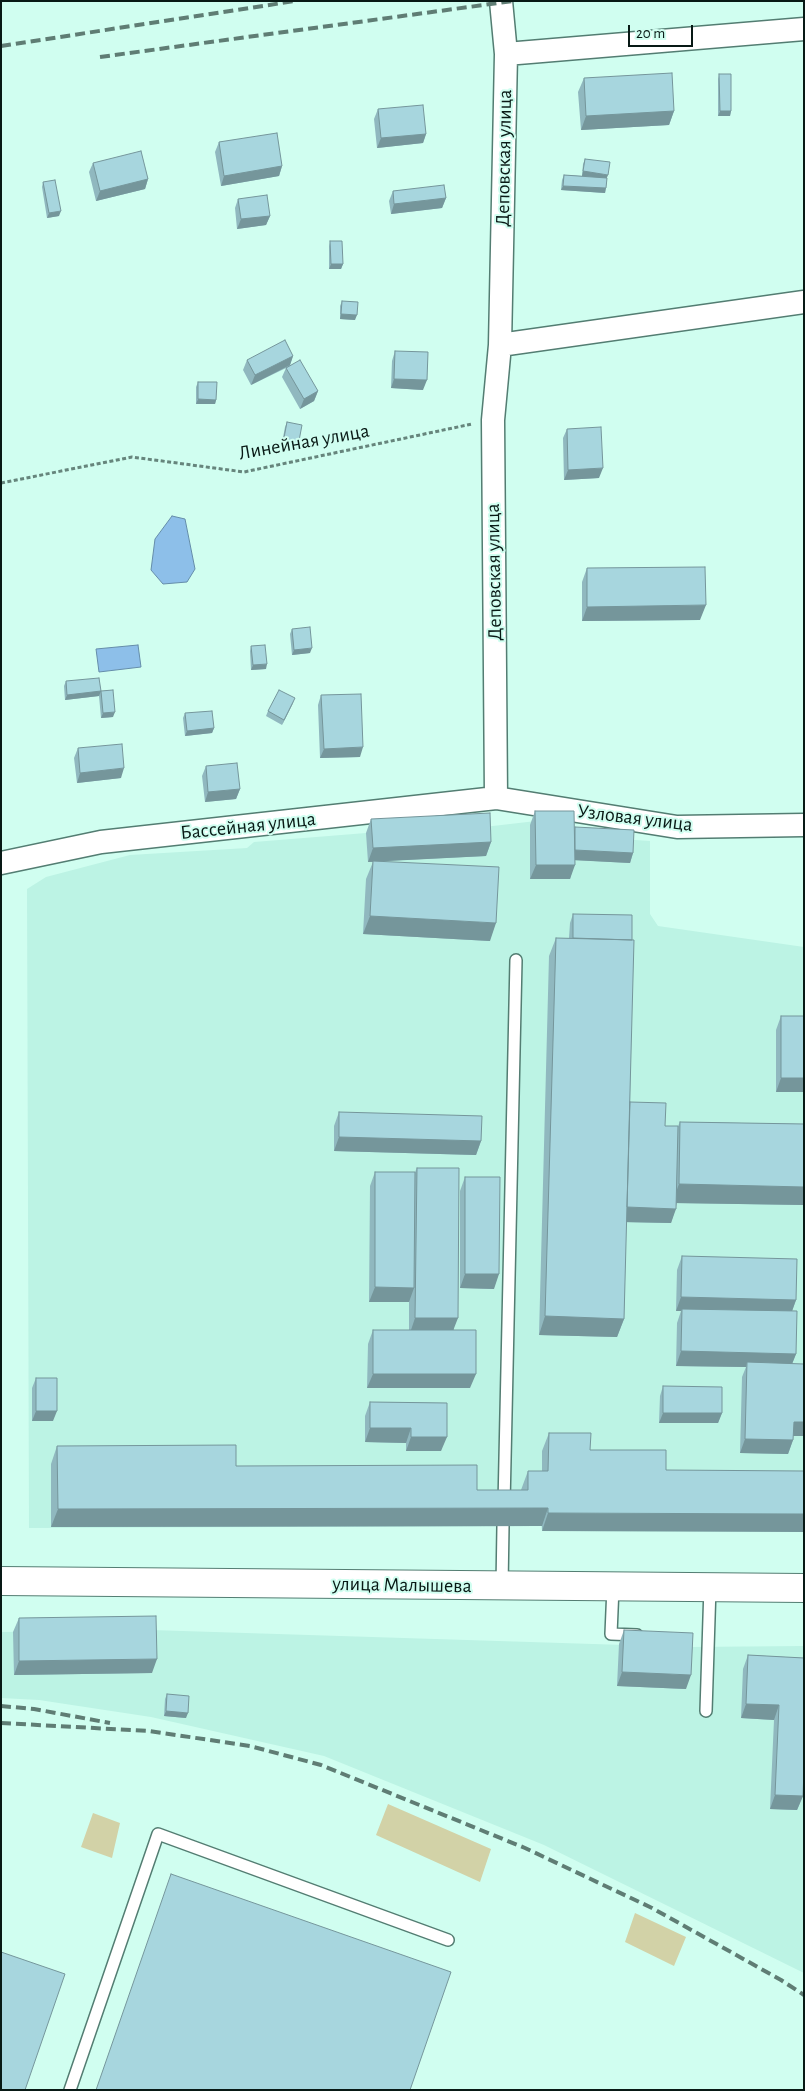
<!DOCTYPE html>
<meta charset="utf-8">
<style>
body{margin:0}
#map{position:relative;width:805px;height:2091px;overflow:hidden;background:#d0fef0;font-family:"Alegreya Sans",sans-serif}
canvas{display:block}
.frame{position:absolute;inset:0;border:2px solid #081915;pointer-events:none}
.scale{position:absolute;left:628px;top:25px;width:65px;height:22px;box-sizing:border-box;border:2px solid #081915;border-top:0;padding-left:6px;font-size:15px;line-height:18px;white-space:nowrap;color:#081915;-webkit-text-stroke:4px #d0fef0;paint-order:stroke}
</style>
<div id="map">
<canvas width="805" height="2091"></canvas>
<div class="frame"></div>
<div class="scale">20 m</div>
</div>
<script>
const g = document.querySelector('canvas').getContext('2d');
g.lineJoin = 'round';
function fillPath(path, color) {
  g.fillStyle = color;
  g.fill(path, 'evenodd');
}
function shape(rows) {
  const path = new Path2D();
  for (const r of rows) {
    path.moveTo(r[0], r[1]);
    for (let i = 2; i < r.length; i += 2) path.lineTo(r[i], r[i + 1]);
  }
  return path;
}
function stroke(path, color, width, dash) {
  g.strokeStyle = color;
  g.lineWidth = width;
  g.lineCap = dash ? 'butt' : 'round';
  g.setLineDash(dash || []);
  g.stroke(path);
}
function label(font, color, halo, rows, align = 'center') {
  g.font = font + ' "Alegreya Sans",sans-serif';
  g.lineWidth = 4;
  g.setLineDash([]);
  g.textBaseline = 'middle';
  g.strokeStyle = halo;
  g.fillStyle = color;
  for (const [text, x, y, turn = 0] of rows) {
    g.save();
    g.translate(x, y);
    g.rotate((+turn || 0) * Math.PI / 180);
    g.textAlign = isNaN(turn) ? turn : align;
    if (halo) g.strokeText(text, 0, 0);
    g.fillText(text, 0, 0);
    g.restore();
  }
}
fillPath(shape([
 [562,818,562,835,650,841,650,914,658,926,804,947,804,1532,542,1531,541,1526,29,1528,27,889,46,877,130,855,247,848,254,842,366,833,484,827],
 [151,1630,688,1647,804,1646,804,1973,544,1845,324,1756,151,1717,39,1700,1,1698,1,1632]
]), '#bcf3e4');
fillPath(shape([
 [388,1804,491,1849,480,1882,376,1835],
 [93,1813,120,1823,112,1858,81,1847],
 [635,1913,686,1937,674,1966,625,1942]
]), '#d2d2a7');
const water = shape([
 [172,516,185,519,195,569,187,582,163,584,151,570,155,539,172,516],
 [138,645,141,667,99,672,96,649,138,645]
]);
fillPath(water, '#8dbfe9');
stroke(water, '#658da9', 1);
const lane = shape([
 [504,1504,516,960],
 [502,1586,503,1526],
 [613,1587,611,1634,637,1635],
 [706,1711,710,1587],
 [70,2090,158,1834,448,1940]
]);
const street = shape([
 [506,54,804,29],
 [500,345,506,54,501,1],
 [496,798,493,420,500,345,804,302],
 [1,863,101,842,496,798,677,827,804,825]
]);
const secondary = shape([
 [1,1581,804,1588]
]);
stroke(lane, '#537d72', 14);
stroke(street, '#537d72', 25);
stroke(secondary, '#537d72', 30);
stroke(shape([
 [1,483,132,457,244,472,472,424]
]), '#66857c', 3, [4, 2.5]);
stroke(lane, '#fff', 11);
stroke(street, '#fff', 22);
stroke(secondary, '#fff', 28);
stroke(shape([
 [1,46,295,1],
 [100,57,513,1],
 [1,1706,34,1709,110,1723],
 [1,1723,149,1731,250,1746,321,1765,525,1848,652,1908,781,1980,804,1995]
]), '#5f7d74', 4, [10, 5]);
fillPath(shape([
 [719,74,731,111,730,116,718,116,718,79],
 [584,78,674,111,669,125,581,130,578,92],
 [378,109,426,134,423,143,377,148,374,119],
 [219,142,282,166,279,176,221,186,215,152],
 [585,159,607,178,605,193,561,190,562,180,564,175,582,176,583,164],
 [93,163,148,179,145,189,96,201,89,172],
 [43,182,59,216,47,218,42,187],
 [393,191,446,198,442,208,391,214,389,201],
 [238,199,270,216,266,225,237,229,235,208],
 [330,241,343,264,341,269,329,269,329,246],
 [342,301,355,320,340,319,340,306],
 [395,351,423,390,391,388,392,361],
 [293,356,290,365,318,391,314,401,300,409,282,377,286,368,251,385,243,370,247,360],
 [198,382,216,400,215,404,196,404,196,387],
 [287,422,298,446,296,450,281,448,285,427],
 [567,429,599,478,564,480,563,438],
 [587,568,700,620,582,621,582,582],
 [292,629,310,653,292,655,290,634],
 [251,646,266,669,251,670,250,651],
 [66,681,101,691,113,717,101,718,99,696,65,700,64,686],
 [321,695,360,757,320,758,318,705],
 [293,703,282,725,266,716,268,711],
 [185,713,214,728,212,733,185,736,183,718],
 [78,748,121,778,77,783,74,758],
 [206,766,240,789,236,799,205,802,202,776],
 [535,811,575,830,575,827,633,853,630,863,575,860,570,879,530,879,530,825],
 [371,819,491,842,486,856,382,861,490,941,363,934,366,879,373,862,368,862,366,833],
 [573,914,632,940,630,1102,665,1126,678,1126,680,1122,804,1124,804,1205,677,1203,671,1223,626,1222,624,1319,617,1337,539,1335,549,956,556,938,569,938,570,923],
 [781,1016,804,1016,804,1092,776,1092,776,1030],
 [339,1112,481,1141,476,1155,334,1151,334,1126],
 [417,1168,454,1330,470,1388,367,1388,368,1344,373,1330,409,1330,409,1302,369,1302,370,1186,375,1172,415,1172],
 [465,1177,494,1289,460,1288,460,1191],
 [682,1256,796,1300,792,1311,796,1354,792,1364,804,1364,804,1436,793,1436,793,1440,788,1454,740,1453,742,1377,746,1367,676,1366,677,1323,681,1311,676,1311,677,1270],
 [36,1378,53,1421,32,1421,32,1388],
 [663,1386,722,1413,718,1423,659,1423,660,1396],
 [370,1402,447,1403,441,1451,406,1451,406,1443,365,1442,365,1416],
 [549,1433,591,1433,542,1531,542,1526,51,1527,51,1464,57,1446,236,1466,477,1490,521,1490,528,1471,542,1471,542,1451],
 [19,1618,152,1673,14,1675,13,1632],
 [624,1630,686,1689,617,1686,619,1644],
 [748,1655,804,1658,803,1796,797,1810,770,1809,774,1720,741,1718,743,1669],
 [167,1694,186,1718,164,1716,165,1699]
]), '#90b8bf');
fillPath(shape([
 [674,111,669,125,581,130,586,116],
 [720,111,731,111,730,116,718,116],
 [426,134,423,143,377,148,381,138],
 [282,166,279,176,221,186,224,176],
 [583,171,608,175,606,180,582,176],
 [148,179,145,189,96,201,100,191],
 [563,186,606,188,605,193,561,190],
 [446,198,442,208,391,214,394,204],
 [61,211,59,216,47,218,49,213],
 [270,216,266,225,237,229,241,219],
 [331,264,343,264,341,269,329,269],
 [341,314,357,315,355,320,340,319],
 [293,356,290,365,251,385,255,375],
 [394,379,427,380,423,390,391,388],
 [318,391,314,401,300,409,304,399],
 [198,399,216,400,215,404,196,404],
 [603,468,599,478,564,480,568,470],
 [706,605,700,620,582,621,587,607],
 [312,648,310,653,292,655,294,650],
 [267,664,266,669,251,670,253,665],
 [101,691,99,696,65,700,67,695],
 [295,698,293,703,282,725,284,720],
 [115,712,113,717,101,718,103,713],
 [214,728,212,733,185,736,187,731],
 [363,747,360,757,320,758,324,749],
 [124,768,121,778,77,783,80,773],
 [240,789,236,799,205,802,208,792],
 [491,842,486,856,368,862,373,848],
 [574,850,633,853,630,863,571,860],
 [536,865,575,865,570,879,530,879],
 [370,916,496,923,490,941,363,934],
 [781,1078,804,1078,804,1092,776,1092],
 [339,1137,481,1141,476,1155,334,1151],
 [679,1184,804,1187,804,1205,672,1203],
 [625,1207,676,1209,671,1223,620,1222],
 [465,1274,499,1274,494,1289,460,1288],
 [375,1287,414,1288,409,1302,369,1302],
 [681,1297,796,1300,791,1314,682,1309,681,1311,676,1311],
 [545,1316,624,1319,617,1337,539,1335],
 [415,1318,458,1318,451,1336,409,1336],
 [681,1351,796,1354,790,1369,747,1362,746,1367,676,1366],
 [373,1374,476,1374,470,1388,367,1388],
 [36,1411,57,1411,53,1421,32,1421],
 [663,1413,722,1413,718,1423,659,1423],
 [794,1422,804,1422,804,1436,788,1436],
 [370,1428,411,1428,406,1443,365,1442],
 [411,1437,447,1437,441,1451,406,1451],
 [745,1439,793,1440,788,1454,740,1453],
 [548,1508,542,1526,51,1527,58,1509],
 [548,1513,804,1514,804,1532,542,1531],
 [157,1659,152,1673,14,1675,19,1661],
 [622,1672,691,1675,686,1689,617,1686],
 [746,1704,779,1705,774,1720,741,1718],
 [166,1711,188,1713,186,1718,164,1716],
 [775,1795,803,1796,797,1810,770,1809]
]), '#75969b');
const building = shape([
 [672,73,674,111,586,116,584,78,672,73],
 [719,74,731,74,731,111,720,111,719,74],
 [423,105,426,134,381,138,378,109,423,105],
 [277,133,282,166,224,176,219,142,277,133],
 [141,151,148,179,100,191,93,163,141,151],
 [585,159,610,162,608,175,583,171,585,159],
 [564,175,607,178,606,188,563,186,564,175],
 [55,180,61,211,49,213,43,182,55,180],
 [444,185,446,198,394,204,393,191,444,185],
 [267,195,270,216,241,219,238,199,267,195],
 [330,241,342,241,343,264,331,264,330,241],
 [342,301,358,302,357,315,341,314,342,301],
 [285,340,293,356,255,375,247,360,285,340],
 [395,351,428,352,427,380,394,379,395,351],
 [300,360,318,391,304,399,286,368,300,360],
 [198,382,217,382,216,400,198,399,198,382],
 [287,422,302,425,298,446,283,443,287,422],
 [601,427,603,468,568,470,567,429,601,427],
 [705,567,706,605,587,607,587,568,705,567],
 [310,627,312,648,294,650,292,629,310,627],
 [265,645,267,664,253,665,251,646,265,645],
 [99,678,101,691,67,695,66,681,99,678],
 [113,690,115,712,103,713,101,691,113,690],
 [279,690,295,698,284,720,268,711,279,690],
 [361,694,363,747,324,749,321,695,361,694],
 [212,711,214,728,187,731,185,713,212,711],
 [122,744,124,768,80,773,78,748,122,744],
 [237,763,240,789,208,792,206,766,237,763],
 [535,811,574,811,575,865,536,865,535,811],
 [490,813,491,842,373,848,371,819,490,813],
 [575,827,634,830,633,853,575,850,575,827],
 [373,861,499,867,496,923,370,916,373,861],
 [573,914,632,915,632,940,573,938,573,914],
 [556,938,634,940,624,1319,545,1316,556,938],
 [781,1016,804,1016,804,1078,781,1078,781,1016],
 [630,1102,666,1103,665,1126,678,1126,676,1209,627,1207,630,1102],
 [339,1112,482,1116,481,1141,339,1137,339,1112],
 [680,1122,804,1124,804,1187,679,1184,680,1122],
 [417,1168,459,1168,458,1318,415,1318,417,1168],
 [375,1172,415,1172,414,1288,375,1287,375,1172],
 [465,1177,500,1177,499,1274,465,1274,465,1177],
 [682,1256,797,1259,796,1300,681,1297,682,1256],
 [682,1309,797,1311,796,1354,681,1351,682,1309],
 [373,1330,476,1330,476,1374,373,1374,373,1330],
 [747,1362,804,1364,804,1422,794,1422,793,1440,745,1439,747,1362],
 [36,1378,57,1378,57,1411,36,1411,36,1378],
 [663,1386,722,1387,722,1413,663,1413,663,1386],
 [370,1402,447,1403,447,1437,411,1437,411,1428,370,1428,370,1402],
 [549,1433,591,1433,590,1450,666,1450,666,1470,804,1471,804,1514,548,1513,548,1508,58,1509,57,1446,236,1445,236,1466,477,1465,477,1490,528,1490,528,1471,548,1471,549,1433],
 [156,1616,157,1659,19,1661,19,1618,156,1616],
 [624,1630,693,1633,691,1675,622,1672,624,1630],
 [748,1655,804,1658,804,1770,803,1796,775,1795,779,1705,746,1704,748,1655],
 [167,1694,189,1696,188,1713,166,1711,167,1694],
 [171,1874,451,1972,410,2090,96,2090,171,1874],
 [1,1952,65,1974,25,2090,1,2090,1,1952]
]);
fillPath(building, '#a7d6de');
stroke(building, '#75969b', 1);
label('20px', '#081915', '#d0fef0', [
 ["Деповская улица",504,158,-89],
 ["Линейная улица",304,442,-10],
 ["Деповская улица",494,572,-91],
 ["Узловая улица",635,818,7],
 ["Бассейная улица",248,826,-6],
 ["улица Малышева",402,1585,1]
]);
</script>
